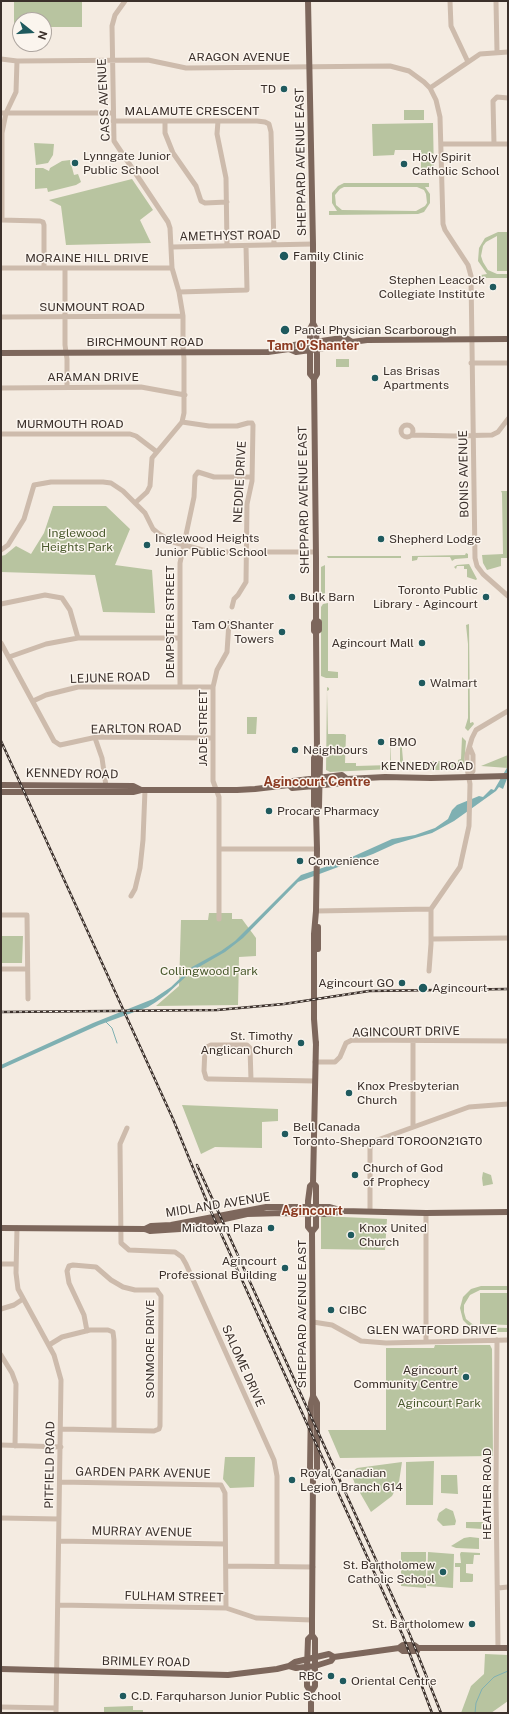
<!DOCTYPE html>
<style>
body{margin:0}
#map{position:relative;width:509px;height:1714px;overflow:hidden;background:#f4ebe1;font-family:"Public Sans",sans-serif}
canvas{display:block}
.frame{position:absolute;inset:0;border:2px solid #3b302b;pointer-events:none}
.north{position:absolute;left:12px;top:12px;width:40px;height:40px;box-sizing:border-box;background:#fbf5ee;border:1px solid #aea6a0;border-radius:50%;rotate:107deg;font-size:11px;font-weight:700;line-height:16px;text-align:center;color:#3b302b}
.north::after{content:'';display:block;margin:auto;width:14px;height:18px;background:#1f5a5e;clip-path:polygon(50% 0,100% 100%,50% 72%,0 100%)}
</style>
<div id="map">
<canvas width="509" height="1714"></canvas>
<div class="frame"></div>
<div class="north">N</div>
</div>
<script>
const g = document.querySelector('canvas').getContext('2d');
g.lineJoin = 'round';
function fillPath(path, color) {
  g.fillStyle = color;
  g.fill(path, 'evenodd');
}
function shape(rows) {
  const path = new Path2D();
  for (const r of rows) {
    if (r.length === 3) {
      path.moveTo(r[0] + r[2], r[1]);
      path.arc(r[0], r[1], r[2], 0, 2 * Math.PI);
      continue;
    }
    path.moveTo(r[0], r[1]);
    for (let i = 2; i < r.length; i += 2) path.lineTo(r[i], r[i + 1]);
  }
  return path;
}
function stroke(path, color, width, dash) {
  g.strokeStyle = color;
  g.lineWidth = width;
  g.lineCap = dash ? 'butt' : 'round';
  g.setLineDash(dash || []);
  g.stroke(path);
}
function label(font, color, halo, rows, align = 'center') {
  g.font = font + ' "Public Sans",sans-serif';
  g.lineWidth = 3;
  g.setLineDash([]);
  g.textBaseline = 'middle';
  g.strokeStyle = halo;
  g.fillStyle = color;
  for (const [text, x, y, turn = 0] of rows) {
    g.save();
    g.translate(x, y);
    g.rotate((+turn || 0) * Math.PI / 180);
    g.textAlign = isNaN(turn) ? turn : align;
    if (halo) g.strokeText(text, 0, 0);
    g.fillText(text, 0, 0);
    g.restore();
  }
}
fillPath(shape([
 [14,1,82,1,82,27,44,27,44,20,20,20,20,28,14,28],
 [404,110,424,110,424,120,404,120],
 [433,123,434,176,421,176,421,150,395,150,394,155,373,156,372,124],
 [34,143,54,144,53,155,48,163,36,165],
 [70,160,74,175,78,174,81,182,76,185,48,192,47,188,35,189,35,168,43,168,49,171,50,168,62,161],
 [132,179,153,210,140,220,151,243,66,245,61,206,49,200],
 [344,183,429,183,429,187,425,187,430,194,430,203,424,212,418,214,329,215,329,211,337,211,332,203,332,193,338,186],
 [344,187,417,187,424,190,426,194,427,203,425,206,416,211,342,210,336,205,335,195,340,189],
 [498,232,508,232,508,271,497,271,497,236,486,242,483,246,481,256,483,262,488,270,497,274,508,274,508,278,481,278,481,275,487,274,478,261,479,248,485,238],
 [336,359,349,359,349,367,336,367],
 [501,491,508,491,508,558,501,558,501,566,487,570,483,563,482,555,503,554,502,493],
 [53,506,106,506,130,529,115,565,152,570,155,613,103,612,95,575,1,572,1,556,5,555,16,546,31,554,44,533],
 [466,553,468,554,468,558,455,559,452,561,450,557,418,557,417,560,412,561,412,556,465,555],
 [327,556,401,556,401,558,328,558],
 [469,564,477,579,476,580,467,577,467,569,464,569,464,566,457,566,456,569,454,567,457,565],
 [325,565,325,595,321,593,321,567],
 [328,603,328,671,338,672,338,678,326,678,321,676,321,607,323,604],
 [469,624,470,723,473,722,474,724,468,731,465,728,468,718,468,644,466,625],
 [327,687,329,688,329,690,327,691,328,734,344,734,346,735,345,763,356,763,356,766,390,765,391,738,391,769,330,772,326,770],
 [247,717,257,717,256,734,247,734],
 [401,737,403,760,404,762,448,761,449,763,458,763,458,760,461,759,462,737,466,741,464,767,460,770,402,770,400,767,400,739],
 [508,755,508,768,481,766],
 [209,913,232,913,232,919,242,919,256,938,256,956,239,957,238,1005,156,1006,179,986,181,920,208,920],
 [1,936,23,936,22,963,1,963],
 [182,1105,278,1109,278,1121,262,1122,262,1148,215,1147,201,1154],
 [483,1172,491,1175,493,1184,483,1186,482,1178],
 [321,1216,387,1219,385,1250,321,1249],
 [481,1286,508,1286,508,1290,480,1290,470,1295,464,1305,464,1312,466,1319,476,1327,508,1328,508,1332,481,1332,474,1331,463,1320,460,1308,463,1297,471,1289],
 [480,1293,508,1293,508,1325,480,1324],
 [435,1345,490,1345,492,1349,493,1456,340,1458,328,1430,386,1430,386,1348,434,1348],
 [225,1457,255,1457,254,1487,230,1488,223,1479],
 [434,1461,433,1505,406,1505,406,1462],
 [402,1462,399,1482,392,1496,371,1512,355,1484,352,1476,353,1471,357,1468],
 [441,1475,457,1475,458,1494,441,1493],
 [446,1508,453,1511,456,1521,455,1525,443,1526,437,1520,439,1513],
 [466,1522,483,1522,483,1529,466,1528],
 [470,1537,479,1538,479,1549,456,1548,451,1546,464,1538],
 [401,1552,426,1552,426,1588,401,1586],
 [428,1552,454,1554,453,1588,427,1586],
 [461,1552,480,1553,480,1555,474,1555,473,1564,466,1564,466,1573,473,1574,473,1581,472,1582,460,1582,460,1567,455,1567,455,1563,461,1563,460,1554],
 [485,1654,508,1655,508,1701,491,1713,455,1713,461,1713,471,1686,484,1674],
 [133,1706,133,1710,143,1710,143,1712,154,1713,104,1713,104,1707]
]), '#b8c4a0');
fillPath(shape([
 [508,766,508,776,503,789,499,787,496,791,454,821,432,833,395,844,373,854,298,882,243,938,225,952,192,971,167,994,156,1002,148,1007,99,1025,1,1069,1,1065,3,1064,93,1023,153,999,171,987,192,967,221,951,235,941,301,875,343,861,392,839,415,835,435,828,448,819,452,810,457,805,479,796,483,797,491,789,494,790]
]), '#7fb0b2');
stroke(shape([
 [106,1022,112,1028,117,1043],
 [475,1713,476,1703,482,1689,494,1677,508,1671]
]), '#7fb0b2', 1);
stroke(shape([
 [125,1,115,15,112,26,114,141,168,222,170,228,172,268,179,292,183,316,183,347,184,359,184,413,182,422,152,458,150,486,147,492,135,503],
 [450,1,451,26,468,62],
 [496,1,497,52],
 [1,59,17,61,148,60,186,68,390,66,409,71,424,82,430,88,436,100,440,117,443,224,445,230,468,265,471,276,475,558,477,566,483,574,508,596],
 [430,88,480,54,508,52],
 [1,113,113,113],
 [113,121,257,121,265,122,269,124,271,132,274,245],
 [165,121,165,133,173,153,196,186,201,201,205,203,227,202],
 [218,121,217,134,226,178,227,246],
 [441,144,508,144],
 [494,144,493,101,497,97,508,98],
 [1,220,40,221,43,222,44,225,44,268],
 [2,220,2,133,6,113,16,92,17,61],
 [172,247,313,244],
 [1,268,172,268],
 [65,269,65,345,67,359,67,387],
 [179,292,247,290,246,246],
 [1,317,183,316],
 [471,363,508,363],
 [1,388,141,387,185,395],
 [182,422,209,426,237,426,248,423,252,423,253,425,252,481,247,504,246,582,238,595,234,599,232,607],
 [407,431,6],
 [1,434,130,434,136,436,157,452],
 [412,435,454,436,492,435,498,432,508,419],
 [1,550,8,545,24,519,34,485,51,482,103,482,111,483,123,491,145,513,153,529,159,534,173,542,210,552,315,552],
 [1,604,45,595,62,598,70,610,78,638],
 [1,643,54,741,60,745,97,737,213,738],
 [9,657,46,644,78,638,180,638],
 [180,687,180,563,194,497,195,476,198,472,214,477,252,477],
 [33,701,46,695,78,687,213,687],
 [95,738,102,758,106,786],
 [469,777,473,771,473,755,470,748],
 [219,849,317,849],
 [131,896,135,889,140,868,143,840,145,790],
 [431,909,460,867,469,826,470,784,467,768,467,755,472,738,476,730,508,711],
 [316,911,431,909],
 [1,915,27,915,28,999],
 [219,919,219,797,213,781,213,687,217,670,227,652,229,622],
 [432,939,508,938],
 [1,969,27,969],
 [429,971,431,944,431,909],
 [315,1062,335,1062,340,1057,346,1043,352,1040,508,1041],
 [251,1080,250,1048,247,1045,211,1045,205,1048,204,1071,206,1078,208,1079,211,1079,315,1081],
 [413,1127,413,1041],
 [127,1128,120,1144,121,1243,129,1250,175,1252,182,1257,186,1264,274,1460,277,1476,277,1566],
 [370,1211,370,1148,372,1142,469,1107,508,1104],
 [17,1228,16,1273,18,1289,54,1355,61,1380,56,1713],
 [1,1264,16,1264],
 [1,1309,14,1305,23,1299],
 [313,1322,332,1325,361,1341,386,1343,508,1340],
 [497,1340,496,1493,498,1648],
 [426,1342,426,1213],
 [49,1345,62,1337,90,1330,108,1330,113,1332,114,1340,114,1430],
 [1,1355,12,1373,16,1384,15,1446],
 [61,1429,154,1431,159,1429,160,1426,161,1296,158,1292,157,1290,135,1290,123,1287,111,1280,96,1267,73,1265,69,1266,67,1271,69,1283,84,1315,87,1331],
 [1,1445,61,1447],
 [60,1482,221,1485,225,1493,226,1608],
 [1,1518,59,1519],
 [59,1541,225,1544],
 [226,1566,313,1567],
 [498,1588,508,1587],
 [58,1605,226,1608,256,1618,312,1620],
 [1,1707,56,1708]
]), '#cdbbac', 5);
stroke(shape([
 [308,1,313,244,313,323,316,329,317,355,317,374,314,379],
 [313,323,310,329,310,374,314,379,316,558,316,620,314,623,314,631,316,632,317,751,314,758,314,806,316,811,317,849,316,911,314,934,314,1019,316,1045],
 [289,349,296,352,346,345,352,342,367,340,508,339],
 [1,353,268,352,289,349,294,345,335,339,346,338,352,342],
 [316,620,319,622,319,630,316,632],
 [1,785,133,786,141,790,237,790,255,789,289,785,292,788,314,786,343,783,347,779,385,777,431,778,508,776],
 [289,785,293,781,342,775,347,779],
 [1,792,133,792,141,790],
 [316,811,319,807,320,758,317,751],
 [318,927,318,949],
 [313,1183,316,1186,316,1227,312,1232,313,1396,311,1403,310,1470,313,1477],
 [1,1228,145,1229,150,1231,180,1229,247,1214,284,1213,330,1214,342,1211],
 [145,1229,151,1226,171,1225,266,1207,329,1207,343,1211,426,1213,508,1212],
 [312,1232,308,1227,308,1201,310,1186,313,1183,316,1042],
 [399,1648,403,1651,417,1651,418,1648],
 [289,1666,296,1668,315,1666,331,1661,334,1657],
 [1,1669,228,1675,277,1669,289,1666,295,1662,329,1654,334,1657,399,1648,403,1645,414,1645,418,1648,508,1648],
 [311,1692,307,1686,307,1667,308,1639,312,1635],
 [311,1713,311,1692,315,1686,315,1639,312,1635,312,1620,313,1477,317,1469,317,1403,313,1396]
]), '#7d675c', 6);
const rail = shape([
 [1,741,173,1119,209,1207,403,1636,432,1713],
 [1,1012,217,1010,284,1004,369,991,508,989],
 [197,1165,410,1635,441,1713]
]);
stroke(rail, '#3b302b', 2.5);
stroke(rail, '#fbf5ee', 1, [3]);
for (const [x, y, r, color] of [
 [284,89,4,"#1f5a5e"],
 [75,163,4,"#1f5a5e"],
 [404,164,4,"#1f5a5e"],
 [284,256,5,"#1f5a5e"],
 [493,287,4,"#1f5a5e"],
 [285,330,5,"#1f5a5e"],
 [375,378,4,"#1f5a5e"],
 [381,539,4,"#1f5a5e"],
 [147,545,4,"#1f5a5e"],
 [292,597,4,"#1f5a5e"],
 [486,597,4,"#1f5a5e"],
 [282,632,4,"#1f5a5e"],
 [422,643,4,"#1f5a5e"],
 [422,683,4,"#1f5a5e"],
 [381,742,4,"#1f5a5e"],
 [295,750,4,"#1f5a5e"],
 [269,811,4,"#1f5a5e"],
 [300,861,4,"#1f5a5e"],
 [402,983,4,"#1f5a5e"],
 [423,988,5,"#1f5a5e"],
 [301,1043,4,"#1f5a5e"],
 [349,1093,4,"#1f5a5e"],
 [285,1134,4,"#1f5a5e"],
 [355,1175,4,"#1f5a5e"],
 [271,1228,4,"#1f5a5e"],
 [351,1235,4,"#1f5a5e"],
 [285,1268,4,"#1f5a5e"],
 [331,1310,4,"#1f5a5e"],
 [466,1377,4,"#1f5a5e"],
 [292,1480,4,"#1f5a5e"],
 [443,1572,4,"#1f5a5e"],
 [472,1624,4,"#1f5a5e"],
 [331,1676,4,"#1f5a5e"],
 [343,1681,4,"#1f5a5e"],
 [123,1696,4,"#1f5a5e"]
]) {
  const dot = new Path2D();
  dot.arc(x, y, r, 0, 2 * Math.PI);
  g.fillStyle = color;
  g.fill(dot);
  stroke(dot, '#fbf5ee', 1.5);
}
label('12px', '#3b302b', '#fbf5ee', [
 ["ARAGON AVENUE",239,57],
 ["CASS AVENUE",104,100,-93],
 ["MALAMUTE CRESCENT",192,111],
 ["SHEPPARD AVENUE EAST",301,162,-91],
 ["AMETHYST ROAD",230,236,-1],
 ["MORAINE HILL DRIVE",87,258],
 ["SUNMOUNT ROAD",92,307],
 ["BIRCHMOUNT ROAD",145,342],
 ["ARAMAN DRIVE",93,377],
 ["MURMOUTH ROAD",70,424],
 ["BONIS AVENUE",464,474,-91],
 ["NEDDIE DRIVE",240,482,-87],
 ["SHEPPARD AVENUE EAST",304,500,-91],
 ["DEMPSTER STREET",170,622,-90],
 ["LEJUNE ROAD",110,678,-2],
 ["JADE STREET",203,728,-90],
 ["EARLTON ROAD",136,729,-1],
 ["KENNEDY ROAD",427,766],
 ["KENNEDY ROAD",72,774,1],
 ["AGINCOURT DRIVE",406,1032,-1],
 ["MIDLAND AVENUE",218,1205,-9],
 ["SHEPPARD AVENUE EAST",302,1314,-90],
 ["GLEN WATFORD DRIVE",432,1330],
 ["SONMORE DRIVE",150,1349,-90],
 ["SALOME DRIVE",243,1366,66],
 ["PITFIELD ROAD",50,1465,-89],
 ["GARDEN PARK AVENUE",143,1473,1],
 ["HEATHER ROAD",487,1494,-90],
 ["MURRAY AVENUE",142,1532,1],
 ["FULHAM STREET",174,1597,1],
 ["BRIMLEY ROAD",146,1662,1]
]);
label('12px', '#3b302b', '#fbf5ee', [
 ["TD",276,89,"right"],
 ["Lynngate Junior",83,156],
 ["Public School",83,170],
 ["Holy Spirit",412,157],
 ["Catholic School",412,171],
 ["Family Clinic",293,256],
 ["Stephen Leacock",485,280,"right"],
 ["Collegiate Institute",485,294,"right"],
 ["Panel Physician Scarborough",294,330],
 ["Las Brisas",383,371],
 ["Apartments",383,385],
 ["Inglewood Heights",155,538],
 ["Junior Public School",155,552],
 ["Shepherd Lodge",389,539],
 ["Toronto Public",478,590,"right"],
 ["Library - Agincourt",478,604,"right"],
 ["Bulk Barn",300,597],
 ["Tam O'Shanter",274,625,"right"],
 ["Towers",274,639,"right"],
 ["Agincourt Mall",414,643,"right"],
 ["Walmart",430,683],
 ["BMO",389,742],
 ["Neighbours",303,750],
 ["Procare Pharmacy",277,811],
 ["Convenience",308,861],
 ["Agincourt GO",394,983,"right"],
 ["Agincourt",432,988],
 ["St. Timothy",293,1036,"right"],
 ["Anglican Church",293,1050,"right"],
 ["Knox Presbyterian",357,1086],
 ["Church",357,1100],
 ["Bell Canada",293,1127],
 ["Toronto-Sheppard TOROON21GT0",293,1141],
 ["Church of God",363,1168],
 ["of Prophecy",363,1182],
 ["Midtown Plaza",263,1228,"right"],
 ["Knox United",359,1228],
 ["Church",359,1242],
 ["Agincourt",277,1261,"right"],
 ["Professional Building",277,1275,"right"],
 ["CIBC",339,1310],
 ["Agincourt",458,1370,"right"],
 ["Community Centre",458,1384,"right"],
 ["Royal Canadian",300,1473],
 ["Legion Branch 614",300,1487],
 ["St. Bartholomew",435,1565,"right"],
 ["Catholic School",435,1579,"right"],
 ["St. Bartholomew",464,1624,"right"],
 ["RBC",323,1676,"right"],
 ["Oriental Centre",351,1681],
 ["C.D. Farquharson Junior Public School",131,1696]
], 'left');
label('12px', '#4a5a2e', '#fbf5ee', [
 ["Inglewood",77,533],
 ["Heights Park",77,547],
 ["Collingwood Park",209,971],
 ["Agincourt Park",439,1403]
]);
label('bold 13px', '#8c3b22', '#fbf5ee', [
 ["Tam O'Shanter",313,346],
 ["Agincourt Centre",317,782],
 ["Agincourt",312,1211]
]);
</script>
